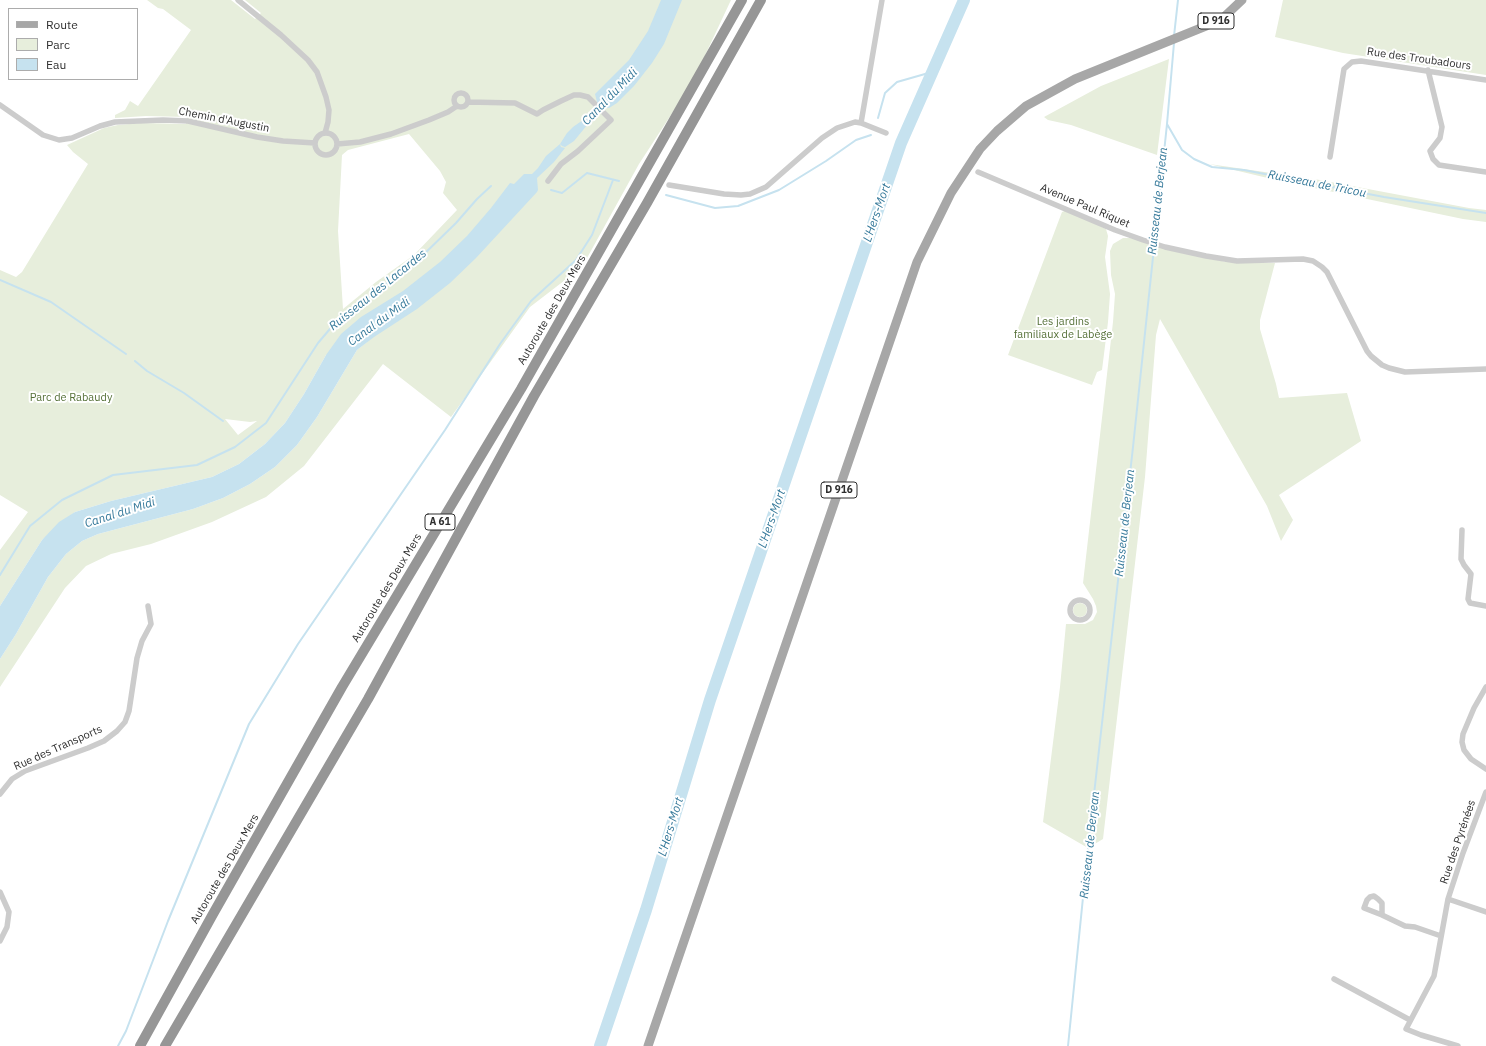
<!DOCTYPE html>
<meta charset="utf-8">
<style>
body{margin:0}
#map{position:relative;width:1486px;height:1046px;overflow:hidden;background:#fff;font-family:"IBM Plex Sans",sans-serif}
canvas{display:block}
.legend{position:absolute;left:8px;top:8px;width:130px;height:72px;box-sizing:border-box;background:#fff;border:1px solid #acacac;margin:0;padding:5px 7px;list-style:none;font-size:12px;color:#2f2f2f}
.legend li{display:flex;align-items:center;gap:8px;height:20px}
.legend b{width:20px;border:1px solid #acacac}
</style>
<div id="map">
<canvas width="1486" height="1046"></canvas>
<ul class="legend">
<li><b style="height:5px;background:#a7a7a7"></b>Route</li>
<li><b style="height:11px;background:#e7eedc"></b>Parc</li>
<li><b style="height:11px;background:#c6e2ef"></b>Eau</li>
</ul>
</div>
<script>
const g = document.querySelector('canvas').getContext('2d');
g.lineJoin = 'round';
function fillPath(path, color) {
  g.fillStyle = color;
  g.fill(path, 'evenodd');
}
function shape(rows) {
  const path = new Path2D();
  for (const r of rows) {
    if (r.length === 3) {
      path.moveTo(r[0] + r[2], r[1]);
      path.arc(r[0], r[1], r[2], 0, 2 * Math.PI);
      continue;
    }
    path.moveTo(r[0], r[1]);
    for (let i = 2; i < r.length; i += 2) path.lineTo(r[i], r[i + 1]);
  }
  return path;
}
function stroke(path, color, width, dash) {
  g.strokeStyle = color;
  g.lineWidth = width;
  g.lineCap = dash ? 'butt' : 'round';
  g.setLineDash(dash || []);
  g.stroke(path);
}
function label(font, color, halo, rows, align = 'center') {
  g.font = font + ' "IBM Plex Sans",sans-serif';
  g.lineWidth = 4;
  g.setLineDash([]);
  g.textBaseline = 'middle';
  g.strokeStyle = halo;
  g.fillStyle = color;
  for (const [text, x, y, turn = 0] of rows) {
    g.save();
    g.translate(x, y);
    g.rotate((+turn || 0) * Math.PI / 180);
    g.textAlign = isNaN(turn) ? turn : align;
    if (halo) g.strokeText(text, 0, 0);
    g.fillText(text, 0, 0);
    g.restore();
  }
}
fillPath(shape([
 [147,0,231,0,255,19,261,13,245,0,731,0,693,81,639,164,582,267,530,307,451,417,383,364,304,466,266,497,212,522,151,544,111,554,86,566,65,588,0,687,0,659,16,634,48,577,66,554,82,541,98,534,193,509,223,498,250,484,275,467,297,445,317,417,357,350,367,342,326,355,304,394,285,423,265,444,239,464,212,477,111,501,75,512,42,540,0,606,0,550,28,512,0,495,0,270,16,277,22,272,88,164,73,152,67,145,104,128,118,125,141,123,186,124,187,117,146,116,115,118,115,115,125,110,130,101,138,106,191,30,163,9,158,8],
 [409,134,440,171,446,182,443,193,457,210,414,255,376,282,343,309,338,231,342,155,348,150],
 [225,419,250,422,257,421,238,435],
 [1283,0,1486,0,1486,75,1343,53,1275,37],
 [1169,59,1157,155,1071,125,1048,120,1044,117,1101,86],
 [1209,164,1320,180,1469,208,1486,210,1486,222,1463,219,1276,180],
 [1067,210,1106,229,1108,236,1105,257,1110,294,1108,322,1102,370,1097,372,1092,385,1008,355,1062,212],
 [1123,238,1130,238,1226,262,1275,263,1260,320,1260,329,1276,384,1279,398,1347,393,1361,441,1279,495,1293,520,1281,541,1267,506,1160,319,1156,335,1145,477,1103,839,1088,848,1043,822,1060,687,1066,624,1085,624,1093,620,1097,612,1096,606,1093,599,1083,583,1113,322,1115,294,1111,275,1110,251,1113,244],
 [1080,610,7]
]), '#e7eedc');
fillPath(shape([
 [661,0,682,0,664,44,652,63,634,86,617,103,609,108,603,108,597,113,574,141,565,147,562,146,560,144,567,133,573,127,583,120,593,109,597,102,595,94,629,60,648,31],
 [560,144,561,147,565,148,554,162,537,178,538,190,537,192,476,258,450,283,417,309,374,337,357,350,317,417,297,445,275,467,250,484,223,498,193,509,98,534,82,541,66,554,48,577,16,634,0,659,0,606,42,540,59,522,75,512,111,501,212,477,239,464,265,444,285,423,304,394,326,355,341,334,361,317,403,291,440,262,467,236,491,208,510,183,514,184,524,174,532,174,538,168,546,156]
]), '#c6e2ef');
stroke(shape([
 [1174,36,1178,0],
 [878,118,885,93,897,82,932,72],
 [1167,124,1182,150,1194,159,1212,167,1244,170,1384,197,1486,213],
 [551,190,562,193,587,173,619,181],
 [666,195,715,208,738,206,779,190,826,161,856,140,871,135],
 [0,280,51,302,126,354],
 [135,361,147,371,184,393,223,421],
 [0,575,30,526,62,500,113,475,197,465,235,447,266,423,318,343,335,323,420,258,456,223,477,199,491,186],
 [118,1046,126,1031,168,921,249,724,298,644,445,430,500,344,531,301,576,260,592,235,613,180],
 [1068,1046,1088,848,1133,447,1167,124,1174,43]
]), '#c6e2ef', 2);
stroke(shape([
 [600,1046,646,910,710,700,901,143,964,0]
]), '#c6e2ef', 12);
stroke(shape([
 [238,0,281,35,308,60,317,72,326,97,329,110,328,122,325,133],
 [1428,70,1442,127,1440,138,1430,151,1433,159,1439,165,1486,172],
 [461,100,7],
 [468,102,515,103,537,114,543,110,561,101,574,95,580,95,588,97,611,120,578,151,561,164,548,181],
 [0,105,43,135,59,140,72,138,100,126,115,122,163,120,188,121,257,137,283,141,315,143],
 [861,123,882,0],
 [326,144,11],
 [337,144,360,142,391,134,429,120,448,112,457,106],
 [1330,157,1344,69,1352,62,1361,61,1486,80],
 [978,172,1115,230,1143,240,1165,247,1206,256,1237,261,1303,259,1313,261,1322,267,1327,272,1367,351,1371,356,1382,365,1389,368,1405,372,1486,369],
 [669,185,724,194,741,195,750,194,766,187,822,138,837,128,855,122,861,123,886,133],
 [1462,530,1461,559,1464,565,1471,574,1468,599,1470,603,1486,606],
 [1080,610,10],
 [1486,687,1474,708,1463,734,1462,742,1464,750,1471,759,1486,769],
 [0,794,12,779,25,771,88,748,104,741,117,731,125,722,129,711,137,658,142,641,151,624,148,606],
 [0,892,9,912,7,927,0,941],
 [1448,899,1486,912],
 [1382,915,1364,908,1367,900,1370,897,1374,896,1378,899,1382,903,1382,915,1405,926,1415,927,1441,936],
 [1334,979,1410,1020],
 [1458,1046,1421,1035,1406,1029,1434,976,1448,899,1463,853,1486,792]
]), '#ccc', 5.5);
stroke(shape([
 [648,1046,917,262,951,193,980,149,997,131,1026,106,1075,79,1206,26,1224,17,1242,0]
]), '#a7a7a7', 9);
stroke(shape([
 [140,1046,213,914,342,687,521,389,742,0],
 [165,1046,368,699,534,396,647,203,761,0]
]), '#969696', 10);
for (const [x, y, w] of [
 [1216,21,36],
 [839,490,36],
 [440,522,30]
]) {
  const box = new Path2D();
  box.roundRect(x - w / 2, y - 8, w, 16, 3);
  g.fillStyle = '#fff';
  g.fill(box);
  stroke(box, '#2f2f2f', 1);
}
label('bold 10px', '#2f2f2f', null, [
 ["D 916",1216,21],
 ["D 916",839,490],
 ["A 61",440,522]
]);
label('11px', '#2f2f2f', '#fff', [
 ["Rue des Troubadours",1419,59,8],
 ["Chemin d'Augustin",224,120,11],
 ["Avenue Paul Riquet",1085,206,23],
 ["Autoroute des Deux Mers",552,310,-60],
 ["Autoroute des Deux Mers",387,588,-59],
 ["Rue des Transports",58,748,-24],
 ["Rue des Pyrénées",1458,842,-71],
 ["Autoroute des Deux Mers",225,869,-60]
]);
label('11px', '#557038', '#fff', [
 ["Les jardins",1063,322],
 ["familiaux de Labège",1063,335],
 ["Parc de Rabaudy",71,398]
]);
label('italic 12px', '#35799a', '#fff', [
 ["Canal du Midi",610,97,-46],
 ["Ruisseau de Tricou",1317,184,11],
 ["Ruisseau de Berjean",1158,201,-84],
 ["L'Hers-Mort",877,213,-71],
 ["Ruisseau des Lacardes",378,290,-39],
 ["Canal du Midi",379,322,-36],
 ["Canal du Midi",120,513,-18],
 ["L'Hers-Mort",772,519,-71],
 ["Ruisseau de Berjean",1125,523,-84],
 ["L'Hers-Mort",671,827,-73],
 ["Ruisseau de Berjean",1090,845,-84]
]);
</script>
